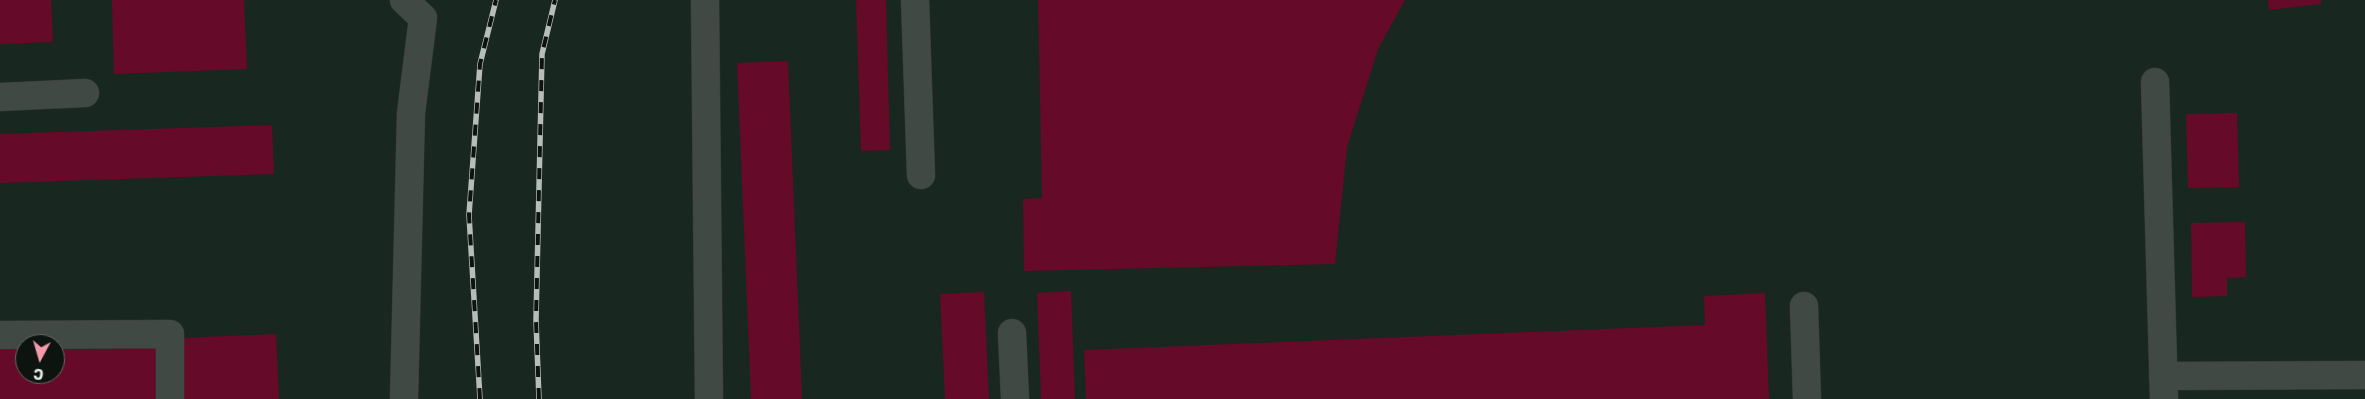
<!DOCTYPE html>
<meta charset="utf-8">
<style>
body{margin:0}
#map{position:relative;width:2365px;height:399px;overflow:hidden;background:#161d19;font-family:Rubik,sans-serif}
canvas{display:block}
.north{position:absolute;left:15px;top:334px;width:50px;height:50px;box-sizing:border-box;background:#0d1410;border:1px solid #636965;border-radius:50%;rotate:186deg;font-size:14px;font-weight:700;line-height:20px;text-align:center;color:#e3e8e5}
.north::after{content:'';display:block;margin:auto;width:18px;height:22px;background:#f39aaa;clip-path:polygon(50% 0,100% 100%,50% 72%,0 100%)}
</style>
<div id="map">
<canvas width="2365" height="399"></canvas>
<div class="north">С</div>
</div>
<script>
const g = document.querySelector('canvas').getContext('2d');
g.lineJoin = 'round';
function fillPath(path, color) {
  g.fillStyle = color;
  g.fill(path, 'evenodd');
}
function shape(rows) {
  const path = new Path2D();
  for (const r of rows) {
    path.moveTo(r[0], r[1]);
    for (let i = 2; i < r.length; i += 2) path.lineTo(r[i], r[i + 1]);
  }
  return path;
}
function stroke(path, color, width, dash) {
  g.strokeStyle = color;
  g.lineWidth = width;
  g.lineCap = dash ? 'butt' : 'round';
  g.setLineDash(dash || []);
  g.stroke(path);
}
fillPath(shape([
 [0,0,2365,0,2365,399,0,399],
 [25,344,55,344,55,374,25,374]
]), '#192721');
fillPath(shape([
 [0,0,51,0,53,42,0,44],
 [112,0,244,0,247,69,114,74],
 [856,0,886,0,890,150,861,151],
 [1038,0,1405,0,1378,49,1347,147,1335,264,1024,271,1023,199,1042,198],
 [2268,0,2321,0,2321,4,2269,10],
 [788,61,802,399,751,399,737,63],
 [2237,113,2239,187,2188,188,2186,114],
 [272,125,274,174,0,183,0,134],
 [2245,222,2246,277,2227,278,2227,296,2192,297,2191,223],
 [1071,291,1075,399,1041,399,1037,293],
 [984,292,989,399,945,399,940,294],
 [1765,293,1769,399,1086,399,1084,350,1705,325,1704,296],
 [276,334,279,399,0,399,0,345,25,344,25,374,55,374,55,343]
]), '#660a2a');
const minor = shape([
 [705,0,709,399],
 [915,0,921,175],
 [2155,82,2164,399],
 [0,97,85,93],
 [1804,306,1807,399],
 [1012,333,1015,399],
 [0,335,170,334,170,399],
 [2163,376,2365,375],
 [404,399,411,113,423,18,404,0]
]);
stroke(minor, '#343836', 29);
stroke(minor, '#414945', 28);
const rail = shape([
 [480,399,469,215,480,64,496,0],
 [539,399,536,320,542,54,555,0]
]);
stroke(rail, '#b7bdba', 5.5);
stroke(rail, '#0d1410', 4, [11]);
</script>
